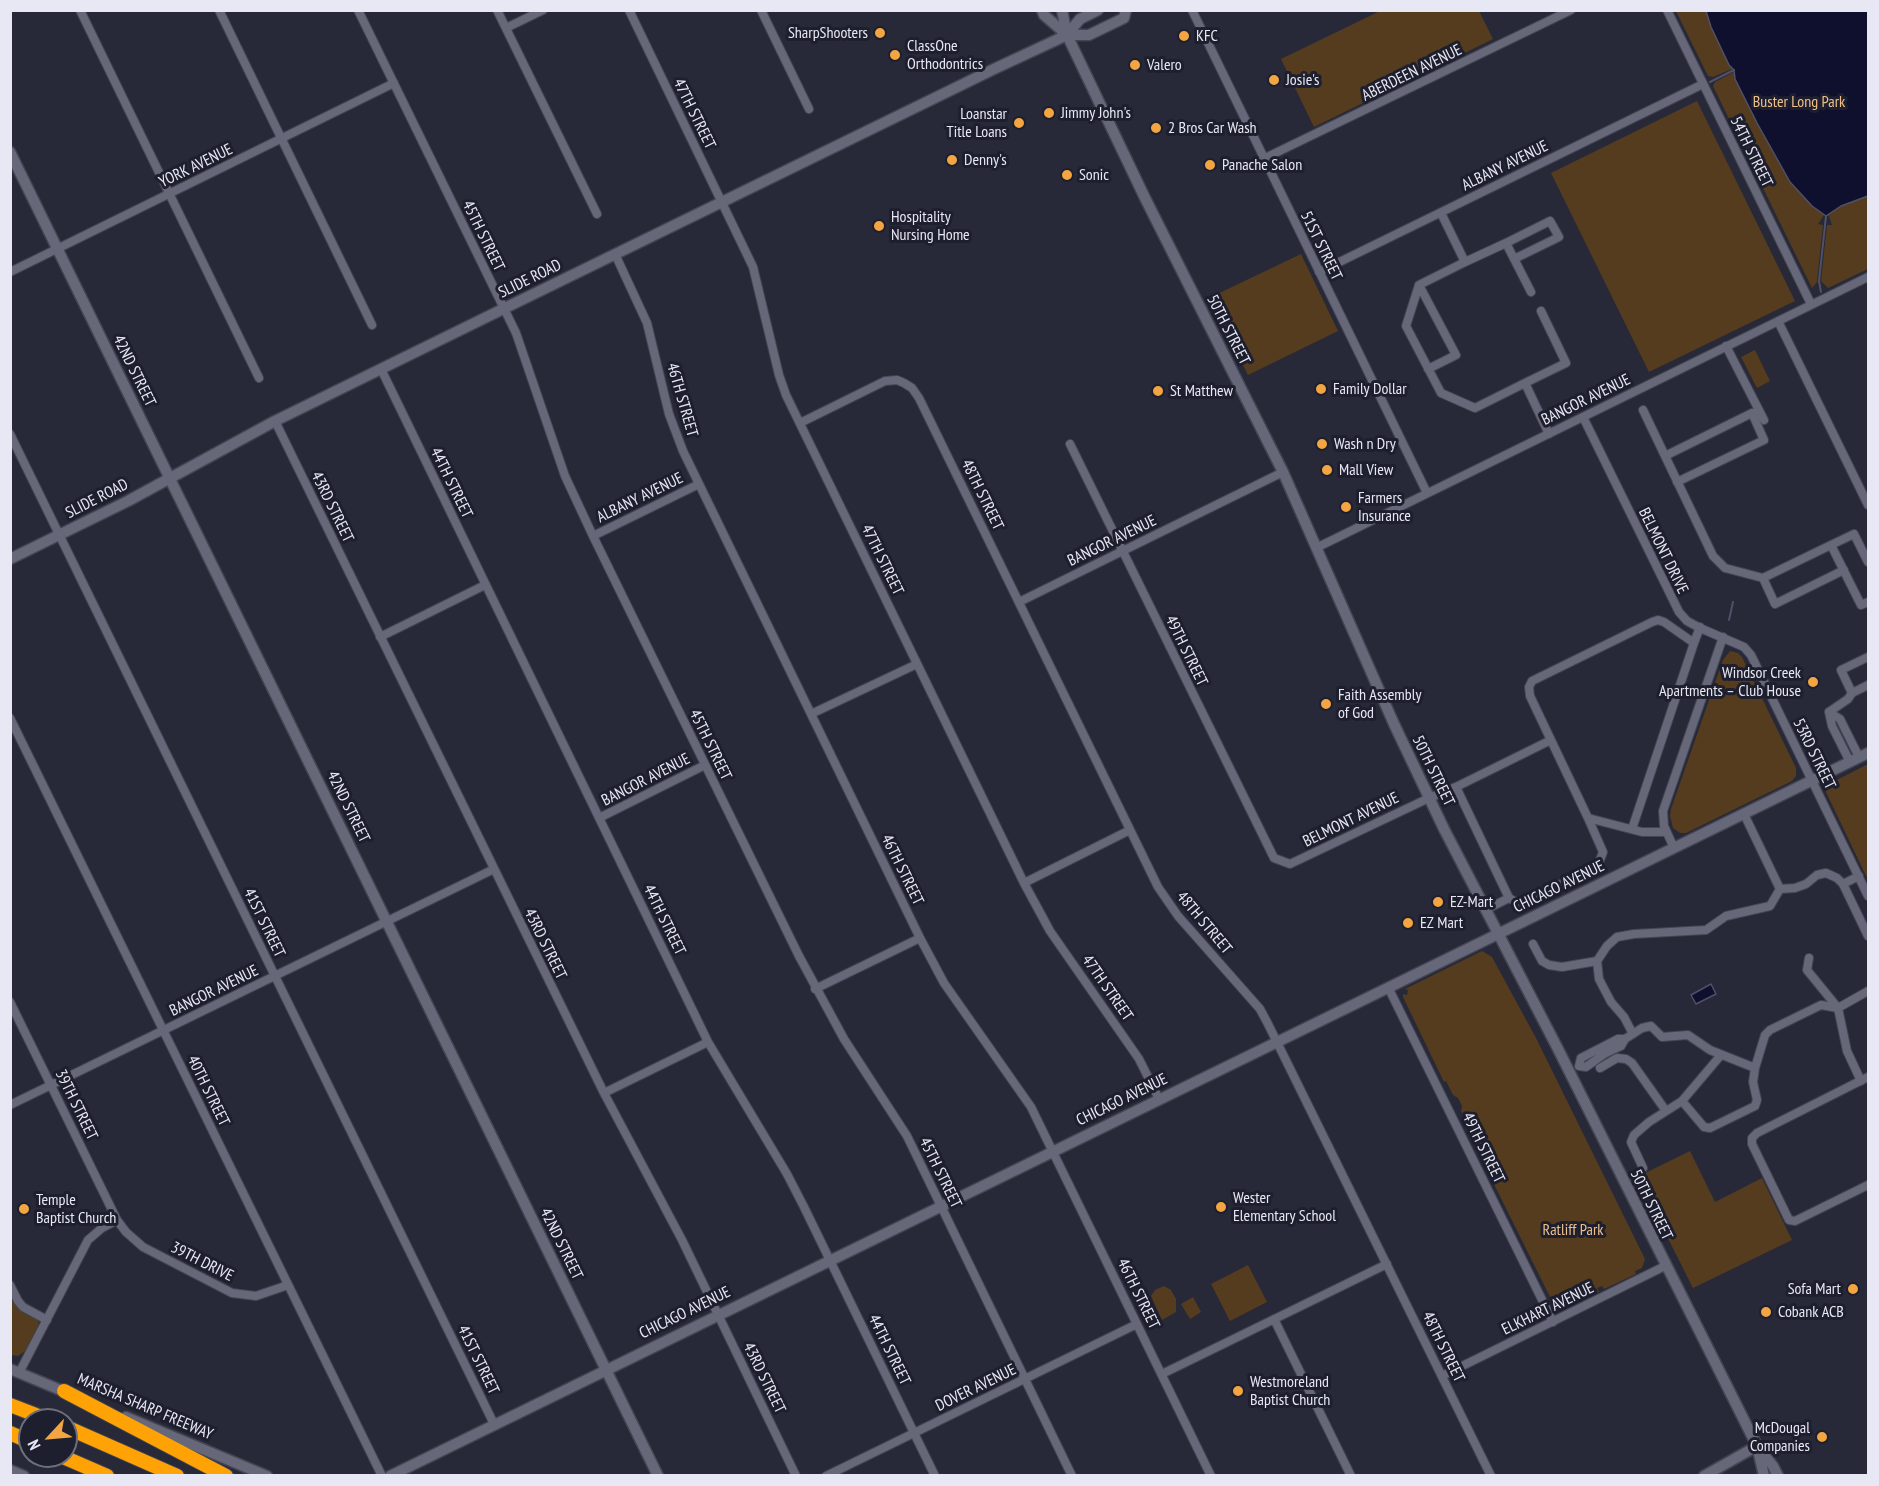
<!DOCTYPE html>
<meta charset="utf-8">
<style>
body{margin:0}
#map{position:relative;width:1879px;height:1486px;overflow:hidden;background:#272938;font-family:"PT Sans Narrow",sans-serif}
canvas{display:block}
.frame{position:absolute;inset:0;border:12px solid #e7e8f3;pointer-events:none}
.north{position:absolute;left:18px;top:1408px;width:60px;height:60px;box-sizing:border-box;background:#1e1f2e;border:2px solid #6e6f7d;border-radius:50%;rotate:244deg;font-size:16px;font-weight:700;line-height:24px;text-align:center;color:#e7e8f3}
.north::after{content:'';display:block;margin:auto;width:21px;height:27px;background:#f2a541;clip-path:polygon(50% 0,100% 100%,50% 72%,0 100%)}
</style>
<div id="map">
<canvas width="1879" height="1486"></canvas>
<div class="frame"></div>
<div class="north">N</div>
</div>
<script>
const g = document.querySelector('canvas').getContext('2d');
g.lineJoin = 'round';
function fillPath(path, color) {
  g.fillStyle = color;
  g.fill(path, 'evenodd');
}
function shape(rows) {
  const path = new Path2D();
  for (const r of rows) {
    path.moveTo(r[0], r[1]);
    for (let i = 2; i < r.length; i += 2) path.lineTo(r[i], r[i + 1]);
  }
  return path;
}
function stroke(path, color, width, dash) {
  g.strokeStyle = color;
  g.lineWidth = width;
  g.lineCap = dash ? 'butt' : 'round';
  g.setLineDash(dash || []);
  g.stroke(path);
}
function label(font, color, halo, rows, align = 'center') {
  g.font = font + ' "PT Sans Narrow",sans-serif';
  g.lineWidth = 6;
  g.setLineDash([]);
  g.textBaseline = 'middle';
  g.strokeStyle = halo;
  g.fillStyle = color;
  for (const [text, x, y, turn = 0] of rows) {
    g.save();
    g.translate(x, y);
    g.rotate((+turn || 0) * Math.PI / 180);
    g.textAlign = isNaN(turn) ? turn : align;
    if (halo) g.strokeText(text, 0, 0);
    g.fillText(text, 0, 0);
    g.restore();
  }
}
fillPath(shape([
 [1382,10,1479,11,1493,39,1314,127,1281,59],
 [1676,11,1868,11,1868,269,1828,288,1821,281,1827,225,1832,225,1829,216,1824,215,1818,224,1823,225,1817,282,1812,288,1713,86,1715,82,1734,72,1734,70,1732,69,1713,77,1708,76],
 [1697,101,1795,301,1649,372,1551,173],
 [1301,254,1338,331,1248,375,1209,298],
 [1755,350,1770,381,1757,388,1741,357],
 [1730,651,1738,653,1742,657,1796,768,1796,776,1792,781,1686,833,1680,833,1673,828,1670,816,1671,809,1723,660],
 [1868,764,1868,880,1826,792,1827,787,1831,783],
 [1482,951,1492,957,1536,1038,1645,1259,1642,1268,1635,1271,1636,1274,1604,1289,1602,1286,1597,1288,1599,1292,1565,1308,1559,1309,1553,1303,1480,1156,1483,1155,1461,1111,1462,1106,1458,1098,1453,1095,1446,1081,1444,1082,1403,997,1403,994,1407,995,1408,990,1405,989,1407,988],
 [1690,1151,1715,1202,1762,1178,1792,1240,1693,1288,1637,1177],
 [1248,1265,1267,1302,1230,1321,1211,1284],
 [1164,1286,1171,1290,1176,1299,1176,1312,1162,1320,1151,1296,1155,1290],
 [10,1287,39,1320,38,1326,25,1351,18,1356,11,1355],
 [1193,1297,1201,1312,1190,1319,1181,1304]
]), '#553c1f');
const water = shape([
 [1706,11,1868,11,1868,196,1841,206,1826,216,1812,206,1790,182,1757,123,1735,79,1734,70,1729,65,1711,27,1706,11],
 [1711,984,1716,994,1696,1004,1691,995,1711,984]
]);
fillPath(water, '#0f102d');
stroke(water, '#505168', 1.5);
stroke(shape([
 [1710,82,1734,70],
 [1821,292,1819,281,1826,216],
 [1729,620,1733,602]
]), '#505168', 2);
const street = shape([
 [80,10,259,378],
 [219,10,372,325],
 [358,10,516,333,565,476,593,536,799,956,844,1039,907,1136,1072,1476],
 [497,10,597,214],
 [629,10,753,267,779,375,786,395,1024,883,1050,931,1139,1059,1159,1099],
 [761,10,809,109],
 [1192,10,1427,493],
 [1667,10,1811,304],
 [506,28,543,10],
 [1263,159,1571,10],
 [1441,213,1465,262,1419,285,1406,326,1441,393,1475,408,1525,383,1549,434],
 [1506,243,1550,221,1559,237,1514,259],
 [615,254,647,323,669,414,683,451,920,938,944,983,1031,1107,1211,1476],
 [1465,262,1506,243,1531,292],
 [10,272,394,83],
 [1319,272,1703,84],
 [1419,285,1456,355,1428,369],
 [1778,321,1868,505],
 [1726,346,1764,420],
 [381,369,708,1042,787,1174,804,1207,935,1476],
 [1525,383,1566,363,1541,311],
 [1643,410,1713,556,1725,568,1763,578],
 [1583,417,1679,612,1687,621,1700,628,1744,647,1751,655,1868,896],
 [275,421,604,1093,682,1240,796,1476],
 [800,423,885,381,897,380,904,383,912,388,919,398,1158,887,1178,916,1260,1009,1268,1024,1491,1476],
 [10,434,494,1424],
 [1070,444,1274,858,1290,864,1429,798,1456,787],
 [1665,456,1752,413,1764,440,1677,482],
 [593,536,699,484],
 [1831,545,1763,578,1775,604,1844,570],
 [1316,548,1868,277],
 [1868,562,1854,534,1831,545,1861,605,1868,602],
 [1019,602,1283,472],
 [380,637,485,585],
 [1852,693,1841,670,1868,657],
 [1829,712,1840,719,1859,757],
 [1829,712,1832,726,1850,762],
 [1829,712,1848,699,1852,693,1868,685],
 [811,714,917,664],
 [10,718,382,1476],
 [1551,740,1456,787,1509,898,1518,903,1597,868,1603,852,1588,818],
 [599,818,705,765],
 [1632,829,1694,643],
 [1666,832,1642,832,1588,818,1530,696,1529,687,1532,681,1652,622,1658,620,1664,622,1694,643,1700,627],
 [1674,848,1664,826,1663,811,1723,637],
 [1024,883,1130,830],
 [1843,884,1859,876],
 [1780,889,1795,888,1806,884,1817,875,1826,873,1837,878,1843,884,1868,936],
 [1485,910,1509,898],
 [1533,944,1542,961,1549,965,1562,967,1597,961],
 [1809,958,1807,970,1838,1008,1868,991],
 [1388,987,1553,1322],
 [815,989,920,938],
 [10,1002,117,1220,126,1232,143,1247,232,1293,256,1296,288,1285],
 [1633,1034,1624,1017,1611,1002,1599,979,1597,961,1607,946,1617,937,1634,934,1706,930,1726,916,1770,906,1780,889,1744,814],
 [1618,1039,1625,1039,1621,1046,1604,1054,1586,1067,1579,1066,1581,1058,1618,1039],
 [1625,1039,1642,1028,1651,1026,1662,1037,1688,1035,1710,1050,1755,1068,1765,1035,1770,1030,1821,1005,1838,1008,1847,1051,1861,1081],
 [1721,1055,1682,1101,1704,1127,1710,1128,1755,1106,1757,1100,1753,1082,1755,1068],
 [1600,1068,1617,1058,1626,1059,1632,1063,1666,1111],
 [1868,1077,1757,1133,1752,1138,1752,1144,1789,1220,1795,1221,1868,1185],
 [604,1093,708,1042],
 [10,1105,494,869],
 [1643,1168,1631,1142,1634,1135,1649,1122,1682,1101],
 [10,1285,18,1301,23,1307,47,1320],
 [1274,1319,1351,1476],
 [19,1373,88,1240,102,1228,117,1220],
 [1162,1374,1387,1264],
 [1442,1376,1665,1266],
 [826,1476,1137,1324]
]);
const secondary = shape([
 [1042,10,1044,15,1067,35],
 [1062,10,1067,35,1145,198,1283,472,1394,724,1444,829,1558,1049,1757,1446,1773,1466,1778,1476],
 [1067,35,1080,19,1098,10],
 [10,152,658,1476],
 [10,559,128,501,275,421,503,309,994,69,1067,35,1089,35,1124,18,1126,10],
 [10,1369,70,1394],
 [126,1417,267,1476],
 [1758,1450,1764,1476],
 [10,1470,24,1476],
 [390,1476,1868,753],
 [1704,1476,1757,1446]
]);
const highway = shape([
 [64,1391,226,1476],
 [10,1405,49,1420],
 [66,1427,177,1476],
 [10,1433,30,1442],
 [61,1456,107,1476]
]);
stroke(street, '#444552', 10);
stroke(secondary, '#444552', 13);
stroke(highway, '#444552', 16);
stroke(street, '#66687a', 8);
stroke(secondary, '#66687a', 10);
stroke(highway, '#fea205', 14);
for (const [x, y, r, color] of [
 [880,33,6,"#f2a541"],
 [1184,36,6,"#f2a541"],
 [895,55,6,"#f2a541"],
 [1135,65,6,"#f2a541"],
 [1274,80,6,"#f2a541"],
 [1049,113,6,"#f2a541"],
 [1019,123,6,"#f2a541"],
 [1156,128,6,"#f2a541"],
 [952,160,6,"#f2a541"],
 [1210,165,6,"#f2a541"],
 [1067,175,6,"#f2a541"],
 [879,226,6,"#f2a541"],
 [1321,389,6,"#f2a541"],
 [1158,391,6,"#f2a541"],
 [1322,444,6,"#f2a541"],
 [1327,470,6,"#f2a541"],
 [1346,507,6,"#f2a541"],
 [1813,682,6,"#f2a541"],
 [1326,704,6,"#f2a541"],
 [1438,902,6,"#f2a541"],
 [1408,923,6,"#f2a541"],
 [1221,1207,6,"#f2a541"],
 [24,1209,6,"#f2a541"],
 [1853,1289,6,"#f2a541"],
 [1766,1312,6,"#f2a541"],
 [1238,1391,6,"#f2a541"],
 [1822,1437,6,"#f2a541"]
]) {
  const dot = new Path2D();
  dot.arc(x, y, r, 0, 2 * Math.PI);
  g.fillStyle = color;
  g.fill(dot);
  stroke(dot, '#1e1f2e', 2);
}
label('16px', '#e7e8f3', '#1e1f2e', [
 ["SharpShooters",868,33,"right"],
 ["KFC",1196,36],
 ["ClassOne",907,46],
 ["Orthodontrics",907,64],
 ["Valero",1147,65],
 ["Josie's",1286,80],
 ["Jimmy John's",1061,113],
 ["Loanstar",1007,114,"right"],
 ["Title Loans",1007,132,"right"],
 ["2 Bros Car Wash",1168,128],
 ["Denny's",964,160],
 ["Panache Salon",1222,165],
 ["Sonic",1079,175],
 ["Hospitality",891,217],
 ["Nursing Home",891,235],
 ["Family Dollar",1333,389],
 ["St Matthew",1170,391],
 ["Wash n Dry",1334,444],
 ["Mall View",1339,470],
 ["Farmers",1358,498],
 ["Insurance",1358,516],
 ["Windsor Creek",1801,673,"right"],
 ["Apartments – Club House",1801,691,"right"],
 ["Faith Assembly",1338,695],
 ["of God",1338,713],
 ["EZ-Mart",1450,902],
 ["EZ Mart",1420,923],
 ["Wester",1233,1198],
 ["Elementary School",1233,1216],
 ["Temple",36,1200],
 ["Baptist Church",36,1218],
 ["Sofa Mart",1841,1289,"right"],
 ["Cobank ACB",1778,1312],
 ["Westmoreland",1250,1382],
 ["Baptist Church",1250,1400],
 ["McDougal",1810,1428,"right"],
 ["Companies",1810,1446,"right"]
], 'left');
label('16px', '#e7e8f3', '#1e1f2e', [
 ["ABERDEEN AVENUE",1412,73,-26],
 ["47TH STREET",694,114,64],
 ["54TH STREET",1751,152,64],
 ["YORK AVENUE",196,166,-26],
 ["ALBANY AVENUE",1505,166,-26],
 ["45TH STREET",483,236,64],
 ["51ST STREET",1321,246,64],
 ["SLIDE ROAD",530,279,-26],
 ["50TH STREET",1228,330,63],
 ["42ND STREET",134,371,64],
 ["46TH STREET",682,400,74],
 ["BANGOR AVENUE",1586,400,-26],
 ["44TH STREET",451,483,64],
 ["48TH STREET",982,495,64],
 ["ALBANY AVENUE",640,498,-26],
 ["SLIDE ROAD",97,499,-27],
 ["43RD STREET",332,507,64],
 ["BANGOR AVENUE",1112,541,-26],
 ["BELMONT DRIVE",1663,551,64],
 ["47TH STREET",882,560,64],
 ["49TH STREET",1186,651,64],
 ["45TH STREET",710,745,64],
 ["53RD STREET",1814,754,64],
 ["50TH STREET",1433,771,64],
 ["BANGOR AVENUE",646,780,-27],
 ["42ND STREET",348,807,64],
 ["BELMONT AVENUE",1351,820,-26],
 ["46TH STREET",902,870,64],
 ["CHICAGO AVENUE",1559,887,-26],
 ["44TH STREET",664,920,64],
 ["41ST STREET",264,923,64],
 ["48TH STREET",1204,923,50],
 ["43RD STREET",545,944,64],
 ["47TH STREET",1107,988,55],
 ["BANGOR AVENUE",214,991,-26],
 ["40TH STREET",208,1091,64],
 ["CHICAGO AVENUE",1122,1100,-26],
 ["39TH STREET",76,1105,64],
 ["49TH STREET",1483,1148,64],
 ["45TH STREET",940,1173,64],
 ["50TH STREET",1651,1205,64],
 ["42ND STREET",561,1244,64],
 ["39TH DRIVE",202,1262,27],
 ["46TH STREET",1138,1294,64],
 ["ELKHART AVENUE",1548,1309,-26],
 ["CHICAGO AVENUE",685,1313,-26],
 ["48TH STREET",1443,1347,64],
 ["44TH STREET",889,1350,64],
 ["41ST STREET",478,1360,64],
 ["43RD STREET",764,1378,64],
 ["DOVER AVENUE",976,1388,-26],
 ["MARSHA SHARP FREEWAY",145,1407,23]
]);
label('16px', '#efc08b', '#1e1f2e', [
 ["Buster Long Park",1799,102],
 ["Ratliff Park",1573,1230]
]);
</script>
